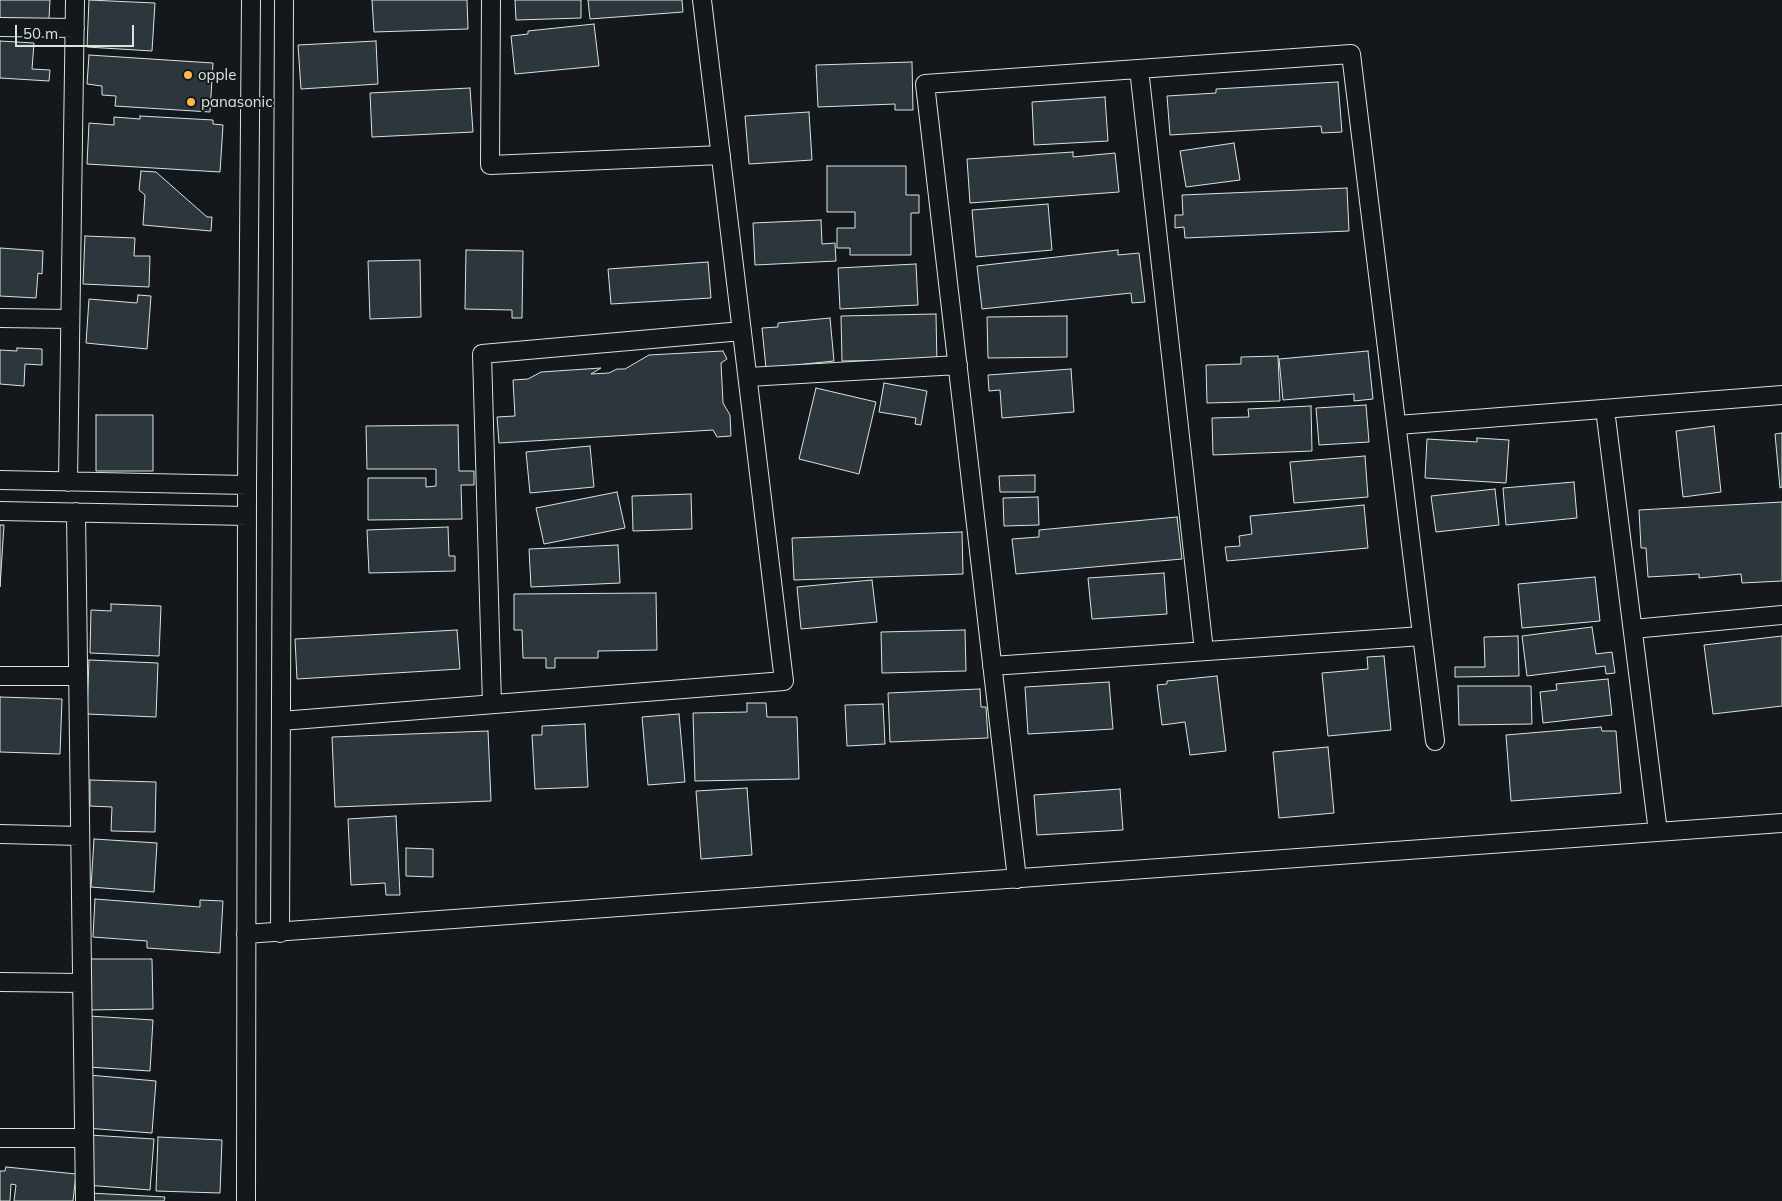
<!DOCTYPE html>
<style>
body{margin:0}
#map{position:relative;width:1782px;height:1201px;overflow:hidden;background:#14181c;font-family:Mulish,sans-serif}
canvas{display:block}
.scale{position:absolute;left:15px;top:25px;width:119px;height:22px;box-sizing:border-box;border:2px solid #d8e6dc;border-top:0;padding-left:6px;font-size:15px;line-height:18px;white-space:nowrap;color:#d8e6dc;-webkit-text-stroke:4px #14181c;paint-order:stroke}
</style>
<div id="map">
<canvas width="1782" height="1201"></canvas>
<div class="scale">50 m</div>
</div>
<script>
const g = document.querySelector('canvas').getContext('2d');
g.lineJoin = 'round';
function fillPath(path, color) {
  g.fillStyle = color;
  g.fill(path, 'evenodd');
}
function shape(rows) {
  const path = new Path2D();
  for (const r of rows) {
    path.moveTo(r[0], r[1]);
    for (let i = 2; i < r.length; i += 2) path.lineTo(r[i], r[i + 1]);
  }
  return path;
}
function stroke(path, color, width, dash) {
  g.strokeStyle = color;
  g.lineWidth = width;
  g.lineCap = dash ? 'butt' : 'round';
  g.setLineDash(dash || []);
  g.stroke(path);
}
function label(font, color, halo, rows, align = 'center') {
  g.font = font + ' Mulish,sans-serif';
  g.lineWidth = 4;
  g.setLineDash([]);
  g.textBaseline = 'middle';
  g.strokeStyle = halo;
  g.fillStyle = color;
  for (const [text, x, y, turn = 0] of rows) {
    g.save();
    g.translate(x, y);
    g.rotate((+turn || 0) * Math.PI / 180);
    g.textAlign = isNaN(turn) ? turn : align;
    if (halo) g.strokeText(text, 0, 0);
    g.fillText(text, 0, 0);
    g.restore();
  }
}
const building = shape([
 [0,0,50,0,49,19,0,18,0,0],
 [89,0,155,3,152,51,87,47,89,0],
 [372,0,467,0,468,29,374,32,372,0],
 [515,0,581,0,581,18,516,20,515,0],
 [588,0,682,0,683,12,590,19,588,0],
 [594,24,599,66,515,74,511,36,528,34,528,31,594,24],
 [0,41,34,43,32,69,50,70,49,81,0,78,0,41],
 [376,41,378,84,301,89,298,45,376,41],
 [89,55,213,63,210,112,115,106,116,96,102,95,102,86,87,84,89,55],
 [912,62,913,110,895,110,895,104,818,107,816,65,912,62],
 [1338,82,1342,132,1322,133,1321,126,1170,135,1167,96,1216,93,1216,89,1338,82],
 [470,88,473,132,372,137,370,93,470,88],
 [1105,97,1108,141,1034,145,1032,102,1105,97],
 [809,112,812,160,749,164,745,116,809,112],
 [140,116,213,120,213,124,223,125,220,172,87,164,89,123,114,125,114,117,140,119,140,116],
 [1234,143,1240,180,1186,187,1180,151,1234,143],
 [1073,152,1073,157,1115,153,1119,192,970,203,967,159,1073,152],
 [827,166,906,166,906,195,919,195,919,213,911,213,911,255,850,255,850,248,837,248,837,228,855,228,855,212,827,212,827,166],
 [141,171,156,172,207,217,212,217,211,231,143,225,145,195,139,190,141,171],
 [1347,188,1349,231,1185,238,1184,227,1175,228,1175,215,1183,215,1182,195,1347,188],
 [1048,204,1052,250,976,257,972,210,1048,204],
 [821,220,822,244,835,243,836,261,755,265,753,223,821,220],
 [85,236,135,238,134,256,150,256,149,287,83,284,85,236],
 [0,248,43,251,42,274,38,273,36,298,0,296,0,248],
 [466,250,523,251,522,318,512,318,512,310,465,309,466,250],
 [1118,250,1118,255,1139,253,1145,302,1132,303,1131,293,982,309,977,266,1118,250],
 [420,260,421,317,370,319,368,261,420,260],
 [708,262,711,298,611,304,608,269,708,262],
 [916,264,918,305,840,309,838,268,916,264],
 [138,295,151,296,147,349,86,343,89,299,137,303,138,295],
 [936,314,937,365,918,360,842,361,841,316,936,314],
 [1067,316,1067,357,988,358,987,317,1067,316],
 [830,318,834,361,766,368,762,328,778,327,778,323,830,318],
 [17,348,42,349,42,365,25,364,24,386,0,384,0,350,17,351,17,348],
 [723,351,727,359,721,363,723,403,730,415,731,436,717,437,713,430,499,443,497,417,515,416,513,380,528,379,541,372,601,368,591,374,609,373,617,369,625,369,649,355,723,351],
 [1368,351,1373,399,1354,401,1354,394,1283,400,1279,359,1368,351],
 [1278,356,1280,401,1207,403,1206,365,1241,364,1241,357,1278,356],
 [1071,369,1074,412,1002,418,1000,390,989,391,988,375,1071,369],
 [884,383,927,391,921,425,915,424,916,418,879,412,884,383],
 [816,388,876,402,859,474,799,459,816,388],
 [1366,405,1369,442,1319,445,1316,408,1366,405],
 [1311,406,1312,451,1213,455,1212,418,1249,417,1248,409,1311,406],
 [96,415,153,415,153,471,96,471,96,415],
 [458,425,459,471,474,471,474,485,461,485,462,519,368,520,368,478,426,478,426,487,436,486,436,469,367,469,366,426,458,425],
 [1714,426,1721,492,1683,497,1676,431,1714,426],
 [1782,433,1782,487,1780,488,1775,434,1782,433],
 [1477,438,1509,440,1506,483,1425,478,1427,439,1477,442,1477,438],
 [590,446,594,487,530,493,526,452,590,446],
 [1365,456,1368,497,1294,503,1290,462,1365,456],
 [1035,475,1035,492,1000,492,999,476,1035,475],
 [1574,482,1577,518,1506,525,1503,488,1574,482],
 [1495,489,1499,525,1436,532,1431,496,1495,489],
 [617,492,625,528,544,544,536,508,617,492],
 [691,494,692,529,633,531,632,496,691,494],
 [1038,497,1039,525,1004,526,1003,498,1038,497],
 [1782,502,1782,581,1742,583,1741,574,1699,578,1699,574,1648,577,1646,548,1641,548,1639,510,1782,502],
 [1364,505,1368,548,1227,561,1225,547,1240,546,1239,536,1252,534,1250,516,1364,505],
 [1177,517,1182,559,1016,574,1012,539,1039,537,1039,530,1177,517],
 [0,525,4,525,0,587,0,525],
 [448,527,449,556,455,556,455,571,369,573,367,530,448,527],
 [962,532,963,574,794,580,792,538,962,532],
 [618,545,620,583,531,587,529,549,618,545],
 [1164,573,1167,614,1092,619,1088,578,1164,573],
 [1595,577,1600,621,1522,628,1518,584,1595,577],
 [872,580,877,622,801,629,797,587,872,580],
 [656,593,657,650,598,651,598,658,555,658,555,668,546,668,546,658,523,658,522,630,514,630,514,594,656,593],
 [111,604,161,606,159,656,90,653,91,610,111,611,111,604],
 [1592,627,1596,654,1612,652,1615,673,1606,674,1605,666,1527,676,1522,636,1592,627],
 [457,630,460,669,297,679,295,639,457,630],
 [965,630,966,671,882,673,881,632,965,630],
 [1518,636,1519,676,1455,677,1455,667,1485,667,1484,637,1518,636],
 [1782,636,1782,706,1713,714,1704,645,1782,636],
 [1384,656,1391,730,1328,736,1322,673,1368,669,1367,657,1384,656],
 [89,660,158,663,156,717,87,714,89,660],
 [1217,676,1226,751,1190,755,1185,722,1162,725,1157,685,1167,684,1167,681,1217,676],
 [1608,679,1612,715,1543,723,1540,692,1557,690,1556,684,1608,679],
 [1109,682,1113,729,1028,734,1025,687,1109,682],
 [1458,686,1531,686,1532,724,1459,725,1458,686],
 [980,689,981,707,986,707,988,738,890,742,888,693,980,689],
 [0,697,62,699,60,754,0,752,0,697],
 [747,703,766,703,767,717,797,717,799,779,695,781,693,713,747,712,747,703],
 [883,704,885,744,847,746,845,705,883,704],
 [679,714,685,782,648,785,642,717,679,714],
 [585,724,588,787,535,789,532,735,542,735,542,726,585,724],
 [1601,727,1602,731,1616,731,1621,793,1511,801,1506,735,1601,727],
 [488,731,491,801,335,807,332,737,488,731],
 [1328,747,1334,813,1279,818,1273,752,1328,747],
 [90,780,156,782,155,832,111,831,112,807,90,806,90,780],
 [747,788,752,855,701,859,696,791,747,788],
 [1120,789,1123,830,1037,835,1034,795,1120,789],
 [396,816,400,895,386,895,385,883,351,885,348,819,396,816],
 [94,839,157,843,154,892,91,887,94,839],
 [406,848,433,849,433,877,406,876,406,848],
 [95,899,200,907,200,900,223,901,220,953,147,948,147,941,93,937,95,899],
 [86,959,152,959,153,1009,87,1010,86,959],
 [89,1016,153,1020,150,1071,88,1067,89,1016],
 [89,1075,156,1081,152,1133,85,1128,89,1075],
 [89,1135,154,1139,150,1190,86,1185,89,1135],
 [158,1137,222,1140,220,1193,156,1191,158,1137],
 [6,1167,76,1174,73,1201,14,1201,16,1185,11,1184,10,1201,0,1201,0,1171,5,1171,6,1167],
 [89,1193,165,1197,164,1201,89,1201,89,1193]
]);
fillPath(building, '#2c363c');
stroke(building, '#d8e6dc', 1);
const minor = shape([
 [491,0,490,165,721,155],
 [0,27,75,28],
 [1139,69,1204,651],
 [0,318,70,319],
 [748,377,958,365],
 [1605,409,1658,832],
 [1398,425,1782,395],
 [0,480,247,485],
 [68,482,75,0],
 [0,511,247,516],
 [76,512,85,1201],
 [1633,629,1782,615],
 [992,666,1422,636],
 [0,676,78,676],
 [492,704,482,354,742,331],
 [281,721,784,681,702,0],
 [0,834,80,836],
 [1017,879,925,84,1351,54,1435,741],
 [280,933,284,0],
 [246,934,1782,823],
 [0,982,82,983],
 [0,1138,84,1138],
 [246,1201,247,485,251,0]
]);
stroke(minor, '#d8e6dc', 20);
stroke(minor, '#14181c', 18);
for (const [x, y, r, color] of [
 [188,75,5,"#ffb74d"],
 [191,102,5,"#ffb74d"]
]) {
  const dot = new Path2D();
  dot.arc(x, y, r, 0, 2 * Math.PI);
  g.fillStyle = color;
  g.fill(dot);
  stroke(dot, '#14181c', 2);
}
label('15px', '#d8e6dc', '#14181c', [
 ["opple",198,75],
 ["panasonic",201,102]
], 'left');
</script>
